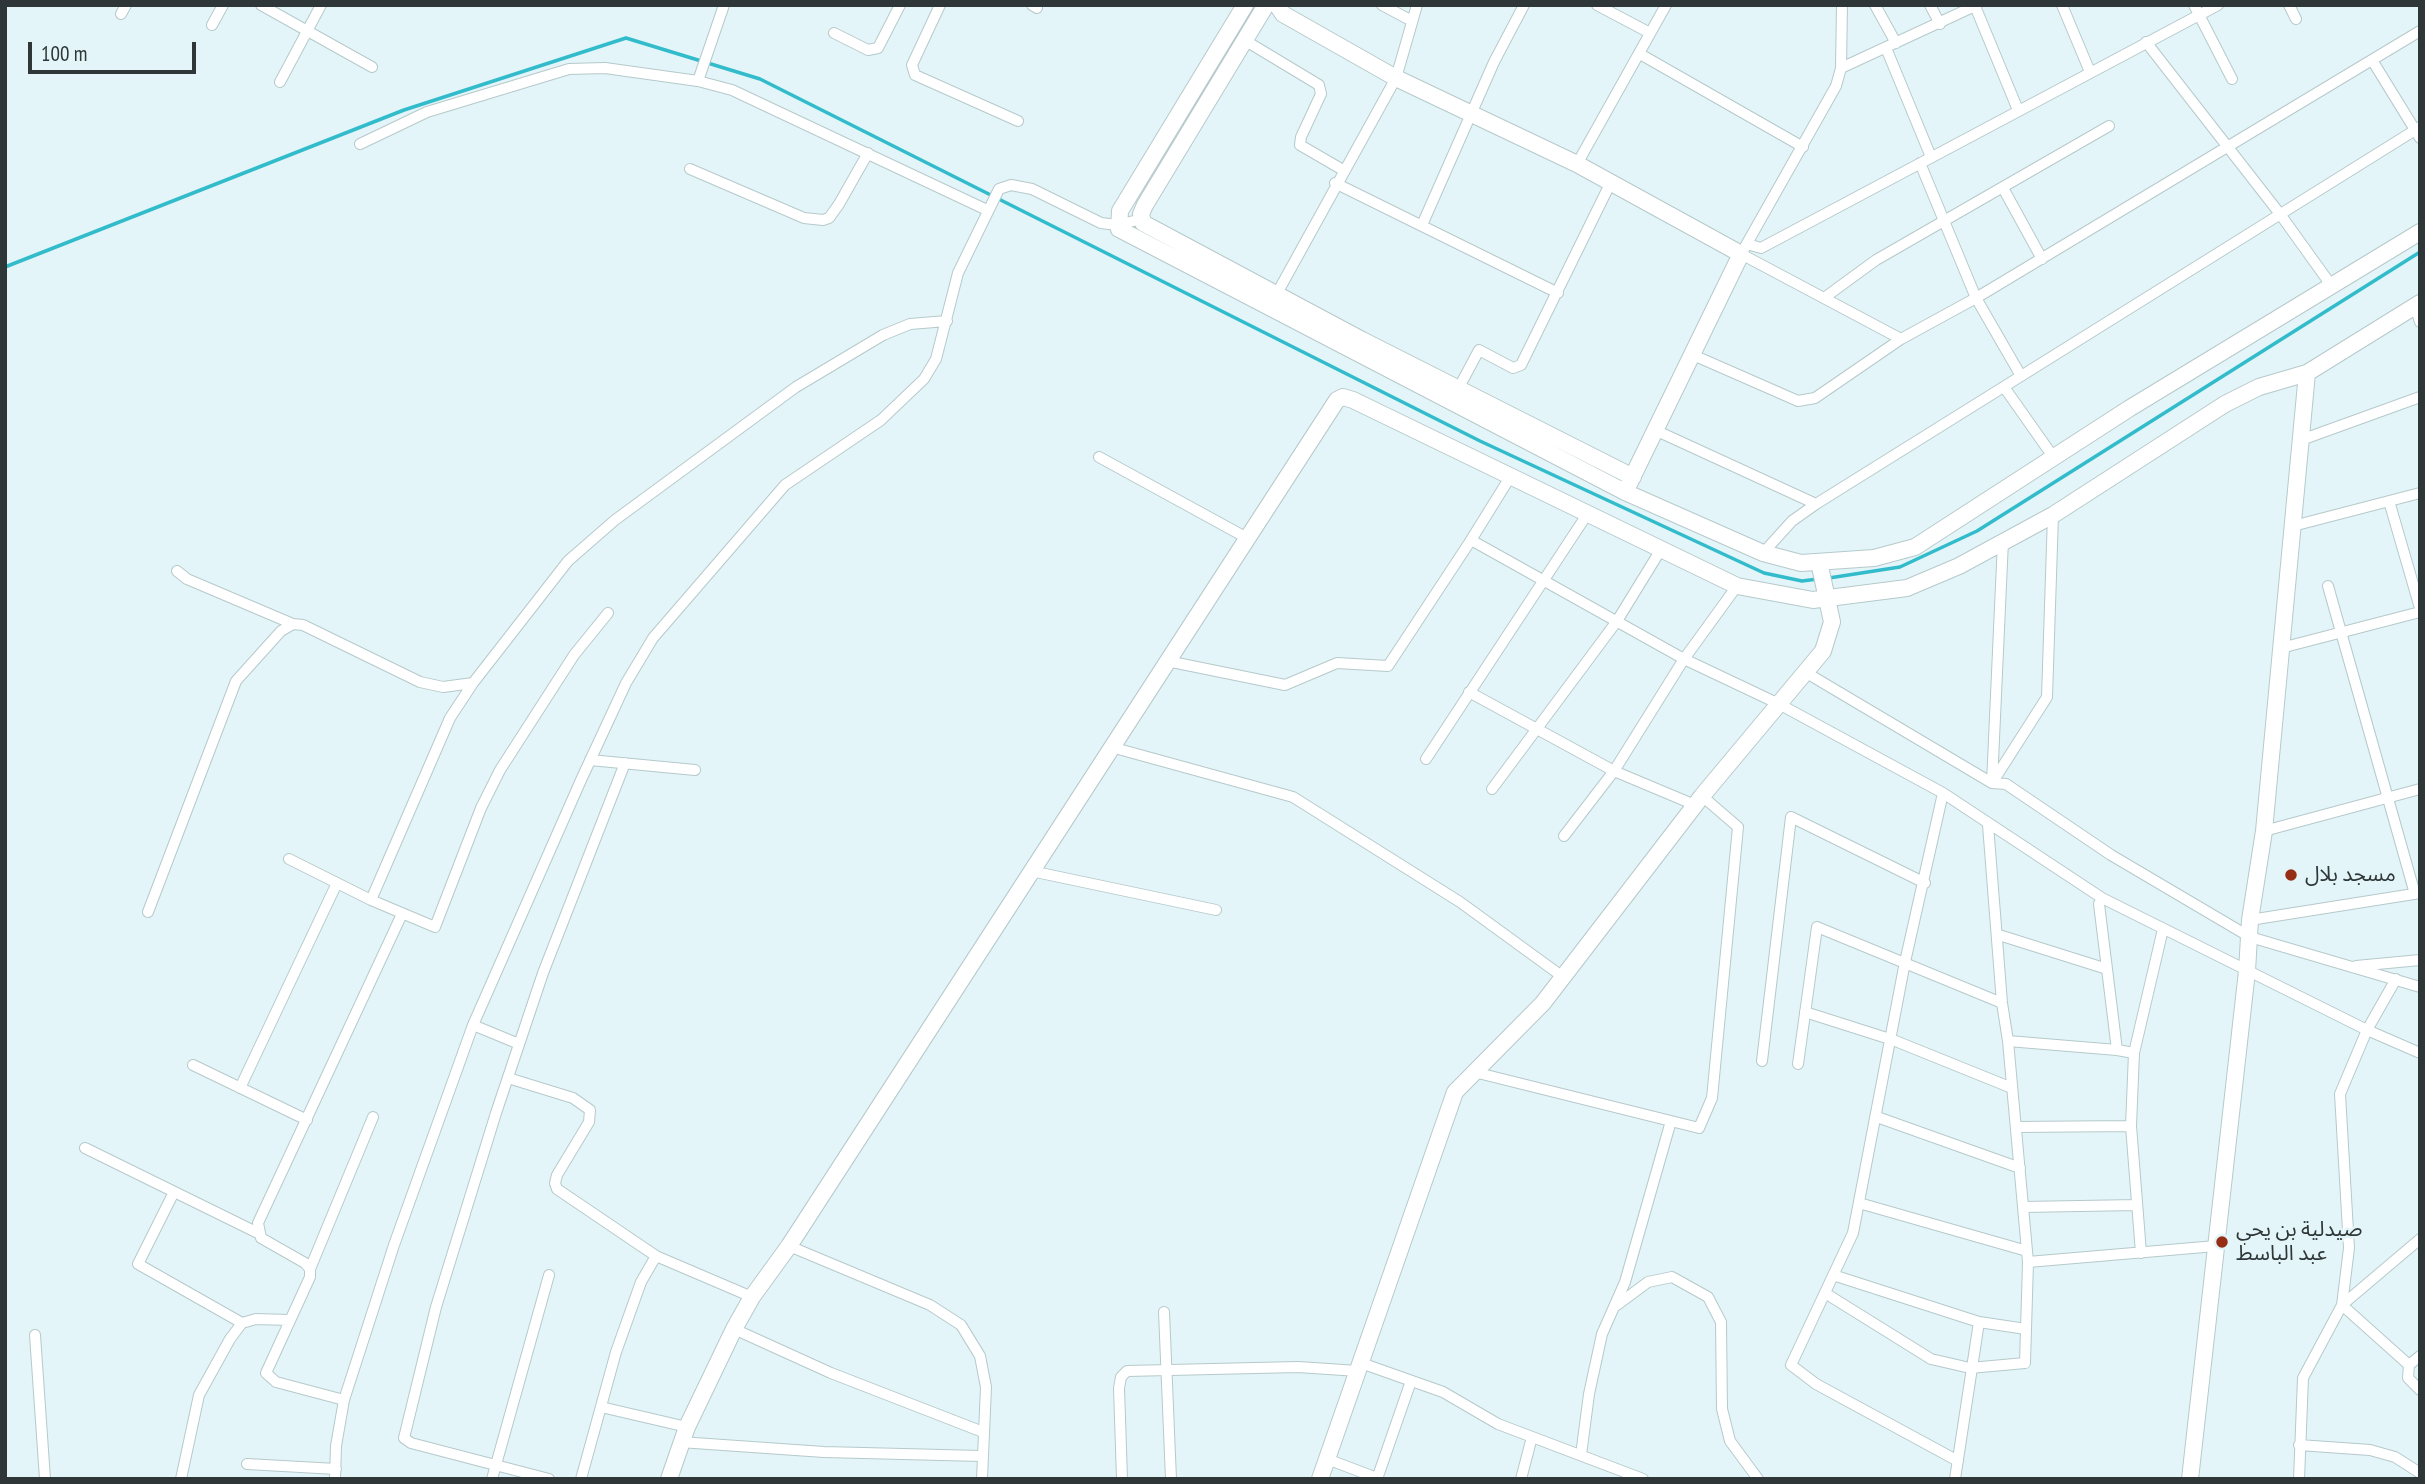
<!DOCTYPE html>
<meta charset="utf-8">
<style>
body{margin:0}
#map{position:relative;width:2425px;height:1484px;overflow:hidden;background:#e3f5f8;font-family:"PT Sans Narrow",sans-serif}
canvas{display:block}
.frame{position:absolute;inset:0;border:7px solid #2e3637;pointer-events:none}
.scale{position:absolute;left:28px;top:42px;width:168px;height:32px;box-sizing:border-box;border:4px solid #2e3637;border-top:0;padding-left:9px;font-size:21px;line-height:24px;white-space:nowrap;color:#2e3637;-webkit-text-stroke:5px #e3f5f8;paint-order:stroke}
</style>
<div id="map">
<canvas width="2425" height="1484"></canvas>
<div class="frame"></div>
<div class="scale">100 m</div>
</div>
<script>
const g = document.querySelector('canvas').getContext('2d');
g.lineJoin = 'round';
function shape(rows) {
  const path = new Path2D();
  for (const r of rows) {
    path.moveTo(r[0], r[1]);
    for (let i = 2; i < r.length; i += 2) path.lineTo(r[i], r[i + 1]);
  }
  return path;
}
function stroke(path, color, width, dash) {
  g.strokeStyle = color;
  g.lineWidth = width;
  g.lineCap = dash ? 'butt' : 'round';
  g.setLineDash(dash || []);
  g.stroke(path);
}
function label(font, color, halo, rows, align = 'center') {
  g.font = font + ' "PT Sans Narrow","Noto Sans Arabic",sans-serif';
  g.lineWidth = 5;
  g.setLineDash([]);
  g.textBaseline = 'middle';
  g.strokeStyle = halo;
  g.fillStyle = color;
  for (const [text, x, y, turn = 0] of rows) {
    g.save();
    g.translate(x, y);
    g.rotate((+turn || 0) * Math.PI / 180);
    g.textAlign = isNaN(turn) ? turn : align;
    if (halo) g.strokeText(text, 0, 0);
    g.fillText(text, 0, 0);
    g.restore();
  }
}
stroke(shape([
 [5,267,404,110,626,38,760,79,1480,441,1764,573,1802,581,1818,579],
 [1829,578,1900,567,1977,531,2420,252]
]), '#32bccb', 3.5);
const street = shape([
 [261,5,372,67],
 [940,5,912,65,915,75,1018,121],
 [1032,5,1037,8],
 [1382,5,1412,21],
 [1597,5,1650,33],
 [1842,5,1841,68,1836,86,1741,254,1901,339],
 [1875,5,1896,43],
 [1930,5,1940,24],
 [2062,5,2090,72],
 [2194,5,2232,79],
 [2289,5,2296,19],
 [1975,6,2018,110],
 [121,14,126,5],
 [212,25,223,5],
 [834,33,868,50,878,48,900,5],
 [1246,41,1319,85,1321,94,1301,137,1300,145,1343,170],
 [2146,42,2280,214,2331,285],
 [1886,48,1931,157],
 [1640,54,1803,147],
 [2372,60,2420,138],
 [1841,68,1977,5],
 [698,81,724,5],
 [280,82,321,5],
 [360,144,427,112,569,69,605,68,698,81,732,90,987,210],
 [1920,163,1976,298,2021,376],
 [1577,164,1666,5],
 [690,169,804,218,823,220,829,218,839,204,868,153],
 [1335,183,1558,293],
 [2003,188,2042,259],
 [1422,225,1494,62,1524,5],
 [1747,244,1761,248,2218,5],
 [1275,297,1396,78,1417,5],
 [1824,298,1876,260,2109,126],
 [2415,306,2420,322],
 [1693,355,1798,401,1815,398,1901,339,1976,298,2420,31],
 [2004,387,2054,458],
 [1456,393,1479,350,1513,368,1521,365,1611,182],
 [1657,431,1816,504],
 [2301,440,2420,397],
 [1099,457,1247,538],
 [1512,474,1471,540,1684,659,1779,704,1943,793,2102,898,2367,1030,2420,1053],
 [2389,501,2420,608],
 [2293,526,2420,493],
 [2003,541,1992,783,2006,784,2111,855,2250,937,2420,987],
 [1763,553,1792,521,1816,504,2420,127],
 [177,571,187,579,293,624],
 [2328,586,2415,894],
 [2281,648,2420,612],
 [1167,661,1285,685,1337,663,1388,666,1471,540],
 [1805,672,1992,783,2047,697,2053,515],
 [1469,692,1614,771,1695,805],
 [1111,747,1293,797,1460,902,1563,977],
 [1426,759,1588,513],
 [590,760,695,770],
 [1492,789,1617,621,1660,551],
 [1943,793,1905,962,1853,1233,1791,1365,1816,1384,1958,1461],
 [2264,831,2420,789],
 [1564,836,1614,771,1684,659,1737,586],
 [289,859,371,900,435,927,481,808,500,770,574,655,608,613],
 [1031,871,1216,910],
 [2102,898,2099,904,2117,1050,2134,1053,2163,929],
 [371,900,450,718,473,683,568,561,615,520,796,387,883,335,910,324,947,321],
 [148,912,236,681,281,631,293,624,303,625,420,682,443,687,473,683],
 [2250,920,2420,893],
 [1999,935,2107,969],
 [2356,966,2420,960],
 [2396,979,2367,1030,2340,1094,2349,1248,2342,1305,2409,1365,2420,1356],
 [1805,1012,1893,1040,2012,1088],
 [473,1025,519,1044],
 [2008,1041,2117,1050],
 [2134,1053,2131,1126,2141,1253],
 [1762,1061,1791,817,1925,883],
 [1798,1064,1817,927,2002,1003],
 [193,1065,307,1120],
 [1474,1072,1699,1128,1712,1098,1738,827,1702,796],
 [508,1078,573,1098,590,1110,589,1122,557,1175,555,1183,557,1189,656,1256,752,1297],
 [240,1088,337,883],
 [1877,1117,2020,1168],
 [2016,1127,2131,1126],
 [85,1148,258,1233],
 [174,1192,138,1264,242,1323],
 [1859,1203,2027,1251],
 [2023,1207,2137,1205],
 [789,1246,930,1305,961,1325,980,1356,986,1387,982,1479],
 [2028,1262,2216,1246],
 [310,1269,373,1117],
 [1833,1275,1979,1322,2026,1329],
 [1825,1293,1931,1359,1970,1368,2025,1363,2028,1262,2008,1041,2002,1003,1988,825],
 [1617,1305,1648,1282,1672,1277,1708,1297,1721,1322,1722,1409,1730,1441,1758,1479],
 [1164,1312,1171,1479],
 [734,1329,831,1373,983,1432],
 [35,1335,45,1479],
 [1361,1363,1443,1392,1498,1424,1643,1479],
 [2409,1365,2408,1378,2420,1390],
 [344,1400,276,1382,266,1373,310,1277,310,1269,305,1263,261,1238,258,1223,402,914],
 [601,1407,687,1427],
 [680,1442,824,1452,981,1456],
 [2299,1445,2370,1450,2395,1457,2420,1473],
 [1581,1455,1589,1394,1602,1334,1625,1282,1671,1121],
 [1327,1459,1377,1478],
 [247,1464,336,1469],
 [181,1479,199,1395,230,1339,242,1323,256,1319,289,1320],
 [335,1479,336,1446,344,1400,394,1245,473,1025,581,780,626,683,653,638,785,485,881,420,924,379,936,359,958,273,999,189,1011,185,1032,189,1101,223,1117,225,1142,219],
 [492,1479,549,1275],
 [549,1479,411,1443,404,1438,436,1307,496,1113,543,973,625,763],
 [581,1479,616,1352,641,1282,656,1256],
 [1122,1479,1119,1388,1121,1377,1127,1371,1298,1367,1358,1371],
 [1377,1479,1411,1381],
 [1521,1479,1532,1437],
 [1955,1479,1979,1322],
 [2299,1479,2303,1378,2342,1305,2420,1239]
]);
const secondary = shape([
 [1245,5,1120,211,1119,229,1625,492,1763,553,1801,563,1874,558,1915,547,2130,408,2420,232],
 [1266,5,1145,205,1141,214,1143,223,1362,340,1633,477],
 [1277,5,1283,14,1396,78,1577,164,1741,254,1629,484],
 [669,1479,687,1427,734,1329,752,1297,789,1246,1337,400,1343,397,1353,400,1737,586,1813,600,1907,588,1959,566,2053,515,2225,404,2259,387,2307,373,2420,303],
 [1320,1479,1455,1092,1543,1003,1702,796,1823,651,1832,622,1819,562],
 [2190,1479,2247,971,2250,920,2264,831,2307,373]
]);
stroke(street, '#b6c9cb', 12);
stroke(secondary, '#b6c9cb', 18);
stroke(street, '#fff', 10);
stroke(secondary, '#fff', 16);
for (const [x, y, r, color] of [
 [2291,875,7,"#962e15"],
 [2222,1242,7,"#962e15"]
]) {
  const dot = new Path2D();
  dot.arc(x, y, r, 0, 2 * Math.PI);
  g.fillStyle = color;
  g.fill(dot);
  stroke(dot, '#e3f5f8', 2.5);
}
label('21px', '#2e3637', '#e3f5f8', [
 ["مسجد بلال",2305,875],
 ["صيدلية بن يحي",2236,1230],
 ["عبد الباسط",2236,1254]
], 'left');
</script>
